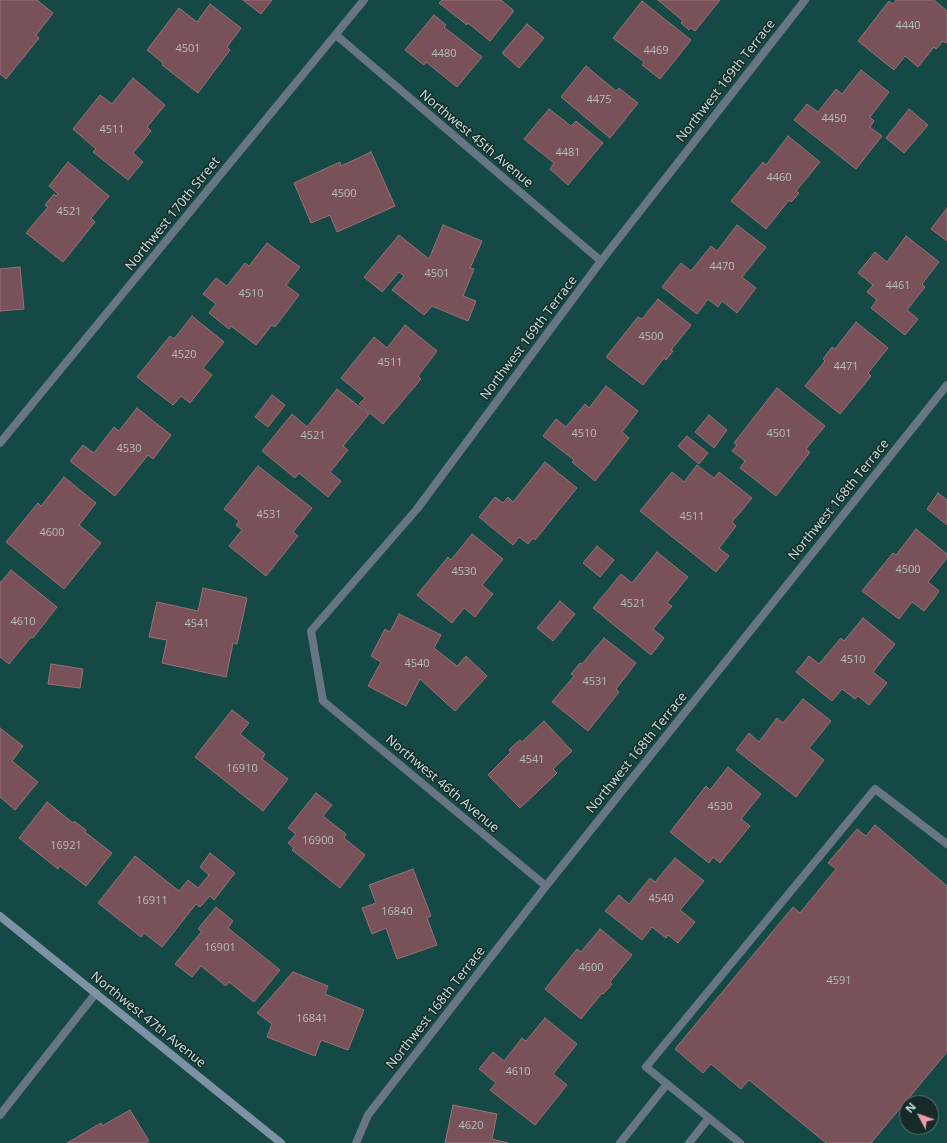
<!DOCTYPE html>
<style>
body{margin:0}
#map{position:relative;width:947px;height:1143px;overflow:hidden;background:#144945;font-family:"Open Sans",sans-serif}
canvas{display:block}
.north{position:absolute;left:899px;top:1095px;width:40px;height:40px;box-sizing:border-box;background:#162b29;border:1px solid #5e7472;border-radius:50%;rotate:311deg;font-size:11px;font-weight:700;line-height:16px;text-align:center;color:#c9e2df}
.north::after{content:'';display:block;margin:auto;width:14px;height:18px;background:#f39aaa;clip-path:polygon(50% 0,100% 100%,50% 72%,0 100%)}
</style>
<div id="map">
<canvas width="947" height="1143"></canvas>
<div class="north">N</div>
</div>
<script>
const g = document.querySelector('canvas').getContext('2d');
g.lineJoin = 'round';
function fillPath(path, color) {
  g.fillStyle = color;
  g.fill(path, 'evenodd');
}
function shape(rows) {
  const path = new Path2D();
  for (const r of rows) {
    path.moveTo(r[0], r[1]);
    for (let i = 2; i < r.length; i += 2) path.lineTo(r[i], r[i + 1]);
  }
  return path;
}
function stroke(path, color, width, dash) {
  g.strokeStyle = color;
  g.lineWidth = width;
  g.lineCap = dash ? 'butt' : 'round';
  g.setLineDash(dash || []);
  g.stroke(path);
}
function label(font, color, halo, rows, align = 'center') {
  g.font = font + ' "Open Sans",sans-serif';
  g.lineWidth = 3;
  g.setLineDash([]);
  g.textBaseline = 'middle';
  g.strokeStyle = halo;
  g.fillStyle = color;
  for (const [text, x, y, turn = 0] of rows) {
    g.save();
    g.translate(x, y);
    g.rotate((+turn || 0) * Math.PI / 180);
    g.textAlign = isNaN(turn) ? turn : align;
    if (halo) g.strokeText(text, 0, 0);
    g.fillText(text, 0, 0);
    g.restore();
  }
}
const building = shape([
 [0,0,37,0,53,13,36,35,39,38,6,79,0,74,0,0],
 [243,0,272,0,261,14,243,0],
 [442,0,501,0,514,11,490,41,468,23,467,25,439,3,442,0],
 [658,0,720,0,695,31,691,28,689,30,681,23,683,21,658,0],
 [896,0,934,0,947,11,947,42,946,43,943,41,936,49,934,47,918,67,905,56,894,70,858,41,889,1,893,4,896,0],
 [642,1,691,40,660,79,642,65,644,62,613,38,642,1],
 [210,4,241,28,227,47,230,50,198,93,162,65,163,63,147,50,179,8,197,22,210,4],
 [434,15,446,25,444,27,482,57,457,87,426,62,424,65,405,50,434,15],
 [527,24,544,38,519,68,502,53,527,24],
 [586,66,616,91,619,88,638,103,610,138,561,97,586,66],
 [861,70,889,92,870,117,874,121,870,127,882,136,856,169,794,120,807,104,818,112,836,89,842,94,861,70],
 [133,78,165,105,147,127,151,131,133,153,143,162,128,180,93,152,96,149,73,129,100,95,112,104,133,78],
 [549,109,571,126,576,121,603,143,568,185,550,169,554,163,524,139,549,109],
 [909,109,928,125,904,153,886,138,909,109],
 [788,136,820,162,796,191,799,193,795,198,791,202,789,200,766,229,731,201,763,162,766,165,788,136],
 [371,152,395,206,337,232,330,215,311,223,294,183,340,162,341,166,371,152],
 [68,162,109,196,91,218,95,222,63,262,26,233,48,207,45,205,54,194,56,196,58,194,49,186,68,162],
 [947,208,947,241,931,229,947,208],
 [443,225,482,241,470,268,474,269,463,296,476,301,468,321,432,306,424,315,392,290,404,276,399,272,382,292,364,277,399,235,429,259,443,225],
 [737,225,766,247,742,277,756,288,737,313,722,301,718,307,708,299,697,314,662,287,681,263,691,271,711,246,717,251,737,225],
 [906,236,939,262,922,284,925,287,907,310,918,319,905,335,871,308,877,300,867,292,873,285,858,273,875,252,887,262,906,236],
 [267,243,300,267,286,285,299,295,275,327,272,325,256,345,231,326,229,329,209,313,216,304,203,294,216,278,227,286,245,263,249,266,267,243],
 [20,267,24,309,0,311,0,269,20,267],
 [658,299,691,325,671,350,673,351,666,360,664,358,643,385,606,357,638,317,642,319,658,299],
 [192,316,224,342,203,368,212,375,190,403,181,396,173,405,137,377,170,336,174,339,192,316],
 [856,322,888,348,868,373,871,376,840,414,805,386,825,361,823,359,832,347,835,349,856,322],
 [405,325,437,351,418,376,421,379,383,424,359,404,365,398,341,378,374,337,387,348,405,325],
 [606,386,638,411,622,432,629,438,595,481,572,462,574,460,543,436,556,419,566,427,585,404,589,408,606,386],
 [777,388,825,426,806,449,810,452,776,496,740,468,745,461,732,451,737,445,734,443,777,388],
 [337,389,369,414,343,446,348,450,330,472,341,481,328,497,299,473,295,478,262,451,292,414,307,427,337,389],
 [272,395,285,405,268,427,255,417,272,395],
 [137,408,171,435,153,459,148,455,115,496,70,461,83,445,94,453,114,427,119,431,137,408],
 [709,415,727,430,714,448,695,432,709,415],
 [687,436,708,453,699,464,678,446,687,436],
 [545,462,577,488,535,540,533,538,528,544,519,537,513,545,479,517,495,497,503,503,508,497,513,502,545,462],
 [697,465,714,478,719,472,752,498,732,522,736,526,719,548,729,556,716,572,640,511,672,472,684,482,697,465],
 [258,466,312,508,293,532,298,536,266,576,229,546,242,530,236,525,239,521,224,509,258,466],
 [64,477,96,503,79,525,101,543,64,589,6,542,38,503,41,506,64,477],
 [938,493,947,500,947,525,927,509,938,493],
 [916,529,947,554,947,558,928,582,939,591,932,601,924,611,912,602,899,619,862,591,893,553,896,555,916,529],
 [472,534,503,559,482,585,493,594,484,605,475,617,464,608,452,623,417,595,448,557,451,560,472,534],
 [597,546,614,560,600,577,583,563,597,546],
 [657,552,688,577,667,603,672,606,653,629,664,638,651,655,593,608,621,574,632,583,657,552],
 [11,570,57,607,33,638,31,637,9,664,0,657,0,583,11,570],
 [203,588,247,598,237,644,233,643,226,677,162,663,167,640,149,637,157,602,198,611,203,588],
 [560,601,575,614,553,641,537,628,560,601],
 [399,614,441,635,434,648,457,666,466,656,487,676,455,711,420,679,406,706,368,686,381,662,371,656,385,629,390,632,399,614],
 [863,618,895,644,873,672,887,683,869,705,858,696,855,699,842,689,832,701,796,672,809,656,819,664,841,638,844,641,863,618],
 [604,638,636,663,616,689,619,692,588,731,552,702,574,676,571,674,580,663,582,664,604,638],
 [51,664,83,669,80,688,48,684,51,664],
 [803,699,831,721,809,748,824,760,796,797,736,750,749,733,759,742,777,718,783,723,803,699],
 [232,710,249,723,240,734,265,754,262,759,288,779,263,811,195,757,232,710],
 [544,721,572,751,553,769,557,773,520,808,488,775,511,752,509,750,514,745,520,740,522,742,544,721],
 [0,728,23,746,12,761,38,782,15,810,0,797,0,728],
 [728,767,761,794,741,819,750,826,720,863,713,857,709,863,670,832,706,786,710,790,728,767],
 [316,793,332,805,323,816,346,834,344,838,365,855,340,888,292,850,294,848,288,843,296,834,288,828,316,793],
 [47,802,73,823,74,821,86,830,85,832,112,853,86,886,60,866,58,869,19,838,47,802],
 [875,825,947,886,947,1052,871,1143,826,1143,749,1080,741,1089,711,1064,703,1073,675,1049,793,907,800,913,836,869,828,863,857,829,866,836,875,825],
 [210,853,235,873,214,900,210,896,200,907,196,904,162,947,144,933,141,937,98,903,135,856,179,891,188,880,198,888,209,875,200,867,210,853],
 [675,858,704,881,680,910,695,922,678,943,668,935,666,938,652,927,642,940,605,911,619,895,629,904,650,878,655,882,675,858],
 [413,869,431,916,427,918,437,945,397,959,386,928,372,934,362,908,376,903,369,885,413,869],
 [216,907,233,921,228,928,280,970,254,1002,229,982,226,986,201,966,192,977,175,964,202,931,198,929,216,907],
 [600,929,632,955,610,982,612,984,608,989,603,994,602,993,581,1019,545,989,577,949,581,952,600,929],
 [293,972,328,986,325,994,364,1010,348,1050,321,1040,315,1056,267,1037,272,1024,257,1013,293,972],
 [545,1018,577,1044,553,1074,567,1085,535,1125,490,1090,496,1083,479,1069,493,1052,504,1061,522,1038,526,1041,545,1018],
 [453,1105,497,1114,492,1139,508,1143,445,1143,453,1105],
 [130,1110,149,1141,145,1143,67,1143,101,1123,102,1126,130,1110]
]);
fillPath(building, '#795158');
stroke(building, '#9a7077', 1);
stroke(shape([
 [667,1084,646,1067,875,789,947,844],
 [620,1143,667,1084,740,1143],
 [689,1143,709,1118]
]), '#687582', 8);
stroke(shape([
 [336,35,601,261],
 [0,443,364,0],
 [546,886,323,701,311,631,417,509,601,261,805,0],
 [0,1115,96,993],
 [356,1143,368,1115,546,886,947,385]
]), '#687582', 8);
stroke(shape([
 [0,916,281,1143]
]), '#7e92a6', 8);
label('11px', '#b5bebd', null, [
 ["4440",908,26],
 ["4501",188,49],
 ["4469",656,51],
 ["4480",444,54],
 ["4475",599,100],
 ["4450",834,119],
 ["4511",112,130],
 ["4481",568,153],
 ["4460",779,178],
 ["4500",344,194],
 ["4521",69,212],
 ["4470",722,267],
 ["4501",437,274],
 ["4461",898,286],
 ["4510",251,294],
 ["4500",651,337],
 ["4520",184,355],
 ["4511",390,363],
 ["4471",846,367],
 ["4510",584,434],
 ["4501",779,434],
 ["4521",313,436],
 ["4530",129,449],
 ["4531",269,515],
 ["4511",692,517],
 ["4600",52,533],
 ["4500",908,570],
 ["4530",464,572],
 ["4521",633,604],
 ["4610",23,622],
 ["4541",197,624],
 ["4510",853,660],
 ["4540",417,664],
 ["4531",595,682],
 ["4541",532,760],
 ["16910",242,769],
 ["4530",720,807],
 ["16900",318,841],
 ["16921",66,846],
 ["4540",661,899],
 ["16911",152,901],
 ["16840",397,912],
 ["16901",220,948],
 ["4600",591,968],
 ["4591",839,981],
 ["16841",312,1019],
 ["4610",518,1072],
 ["4620",471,1126]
]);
label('13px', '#c9e2df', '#162b29', [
 ["Northwest 169th Terrace",726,81,-52],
 ["Northwest 45th Avenue",476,139,40],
 ["Northwest 170th Street",173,214,-51],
 ["Northwest 169th Terrace",529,338,-53],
 ["Northwest 168th Terrace",839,500,-51],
 ["Northwest 168th Terrace",637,753,-51],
 ["Northwest 46th Avenue",442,784,40],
 ["Northwest 168th Terrace",436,1008,-52],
 ["Northwest 47th Avenue",148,1020,39]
]);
</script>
